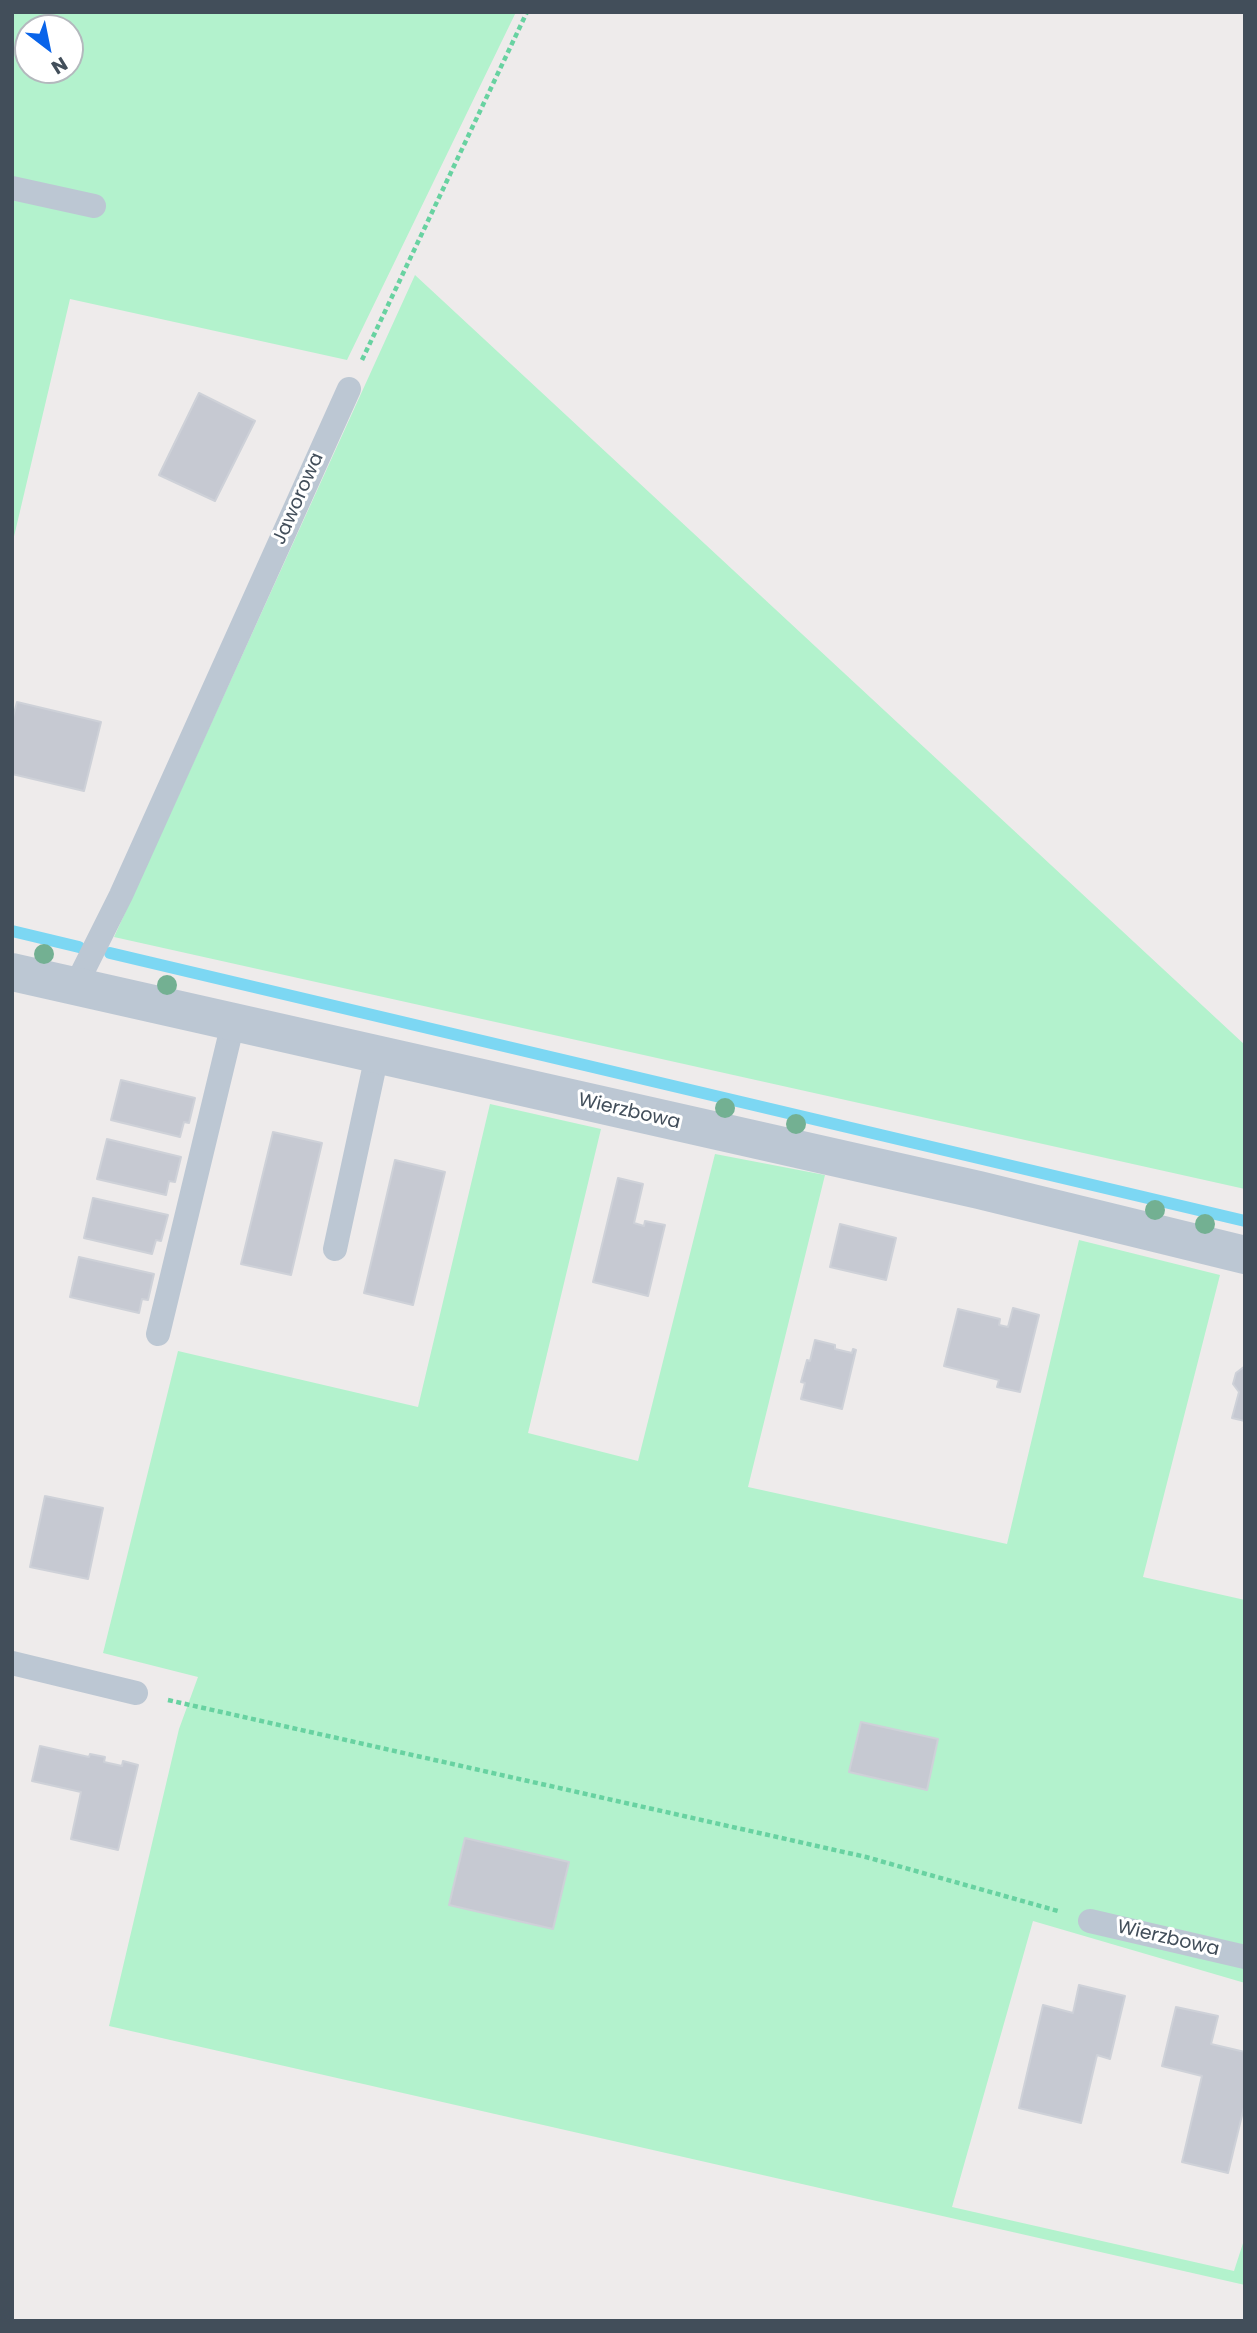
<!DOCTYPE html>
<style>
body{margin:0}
#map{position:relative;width:1257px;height:2333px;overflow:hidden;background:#eeebeb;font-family:Poppins,sans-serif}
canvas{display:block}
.frame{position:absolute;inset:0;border:14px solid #424e5a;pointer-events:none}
.north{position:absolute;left:14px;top:14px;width:70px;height:70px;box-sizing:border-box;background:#fff;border:2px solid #b3b8bd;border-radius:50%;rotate:148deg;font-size:19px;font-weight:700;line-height:28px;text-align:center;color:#424e5a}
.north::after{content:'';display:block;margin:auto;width:24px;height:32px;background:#0964ea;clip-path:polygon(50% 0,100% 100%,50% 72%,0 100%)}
</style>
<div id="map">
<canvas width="1257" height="2333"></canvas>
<div class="frame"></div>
<div class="north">N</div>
</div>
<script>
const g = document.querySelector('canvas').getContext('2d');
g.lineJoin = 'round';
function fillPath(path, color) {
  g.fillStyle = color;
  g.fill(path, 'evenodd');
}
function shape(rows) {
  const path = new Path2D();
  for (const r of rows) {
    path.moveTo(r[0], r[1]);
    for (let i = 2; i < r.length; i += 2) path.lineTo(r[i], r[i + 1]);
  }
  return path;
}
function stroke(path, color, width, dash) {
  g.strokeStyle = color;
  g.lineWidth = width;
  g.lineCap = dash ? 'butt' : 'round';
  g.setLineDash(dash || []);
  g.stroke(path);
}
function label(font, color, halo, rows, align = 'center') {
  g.font = font + ' Poppins,sans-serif';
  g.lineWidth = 6;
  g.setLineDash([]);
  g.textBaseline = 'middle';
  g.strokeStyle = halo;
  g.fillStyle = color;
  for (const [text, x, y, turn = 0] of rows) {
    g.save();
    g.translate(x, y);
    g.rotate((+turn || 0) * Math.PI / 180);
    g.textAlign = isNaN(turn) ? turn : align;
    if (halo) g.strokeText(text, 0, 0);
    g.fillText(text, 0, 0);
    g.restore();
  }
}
fillPath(shape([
 [12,12,516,12,347,360,70,299,12,545],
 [28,28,70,28,70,70,28,70],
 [415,275,1245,1045,1245,1189,114,937],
 [490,1104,601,1129,528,1433,638,1461,715,1154,825,1175,748,1487,1007,1544,1079,1240,1220,1275,1143,1577,1245,1600,1245,1983,1033,1921,952,2207,1234,2271,1245,2237,1245,2285,109,2026,179,1729,198,1677,103,1653,178,1351,418,1407]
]), '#b3f2cd');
stroke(shape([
 [12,931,79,947],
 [110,953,1245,1221]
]), '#7cd7f3', 12);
const building = shape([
 [199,393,255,421,215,501,159,475,199,393],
 [17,702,101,722,84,791,12,774,12,721,17,702],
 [121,1080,195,1098,189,1123,184,1122,180,1137,111,1120,121,1080],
 [273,1132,322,1143,291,1275,241,1264,273,1132],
 [107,1139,181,1157,175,1182,169,1181,166,1195,97,1179,107,1139],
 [395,1160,445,1172,413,1305,364,1293,395,1160],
 [618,1178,643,1184,634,1223,644,1226,645,1221,665,1225,648,1296,593,1282,618,1178],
 [93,1198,168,1215,161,1241,156,1240,152,1254,84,1238,93,1198],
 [840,1224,896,1238,886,1280,830,1267,840,1224],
 [79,1257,154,1274,148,1300,142,1299,139,1313,70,1297,79,1257],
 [1013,1308,1039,1315,1020,1392,997,1387,999,1380,944,1366,958,1309,1000,1319,999,1325,1008,1327,1013,1308],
 [815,1340,835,1345,835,1349,852,1353,853,1349,856,1350,842,1409,801,1399,805,1383,801,1382,807,1360,810,1361,815,1340],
 [1245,1366,1245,1421,1232,1418,1239,1392,1233,1384,1236,1373,1245,1366],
 [45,1496,103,1508,88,1579,30,1567,45,1496],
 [861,1722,938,1739,927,1790,849,1772,861,1722],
 [40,1746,89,1757,90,1754,105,1757,104,1762,122,1766,123,1761,138,1765,118,1850,71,1839,81,1792,32,1781,40,1746],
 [465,1838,569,1862,553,1929,449,1905,465,1838],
 [1079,1985,1125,1996,1110,2059,1097,2055,1081,2123,1019,2108,1043,2005,1073,2013,1079,1985],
 [1176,2007,1218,2016,1211,2044,1245,2052,1245,2103,1228,2173,1182,2162,1202,2076,1162,2066,1176,2007]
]);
fillPath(building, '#c6c9d2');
stroke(building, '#ced1d8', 2);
stroke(shape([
 [362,360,527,12],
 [168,1700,866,1857,1058,1911]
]), '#68d2a1', 4.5, [5, 3.5]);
stroke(shape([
 [12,188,94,206],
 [75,987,121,895,349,389],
 [335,1249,377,1055],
 [158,1334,233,1023],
 [12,1663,136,1693],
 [1090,1921,1245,1957]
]), '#bcc7d3', 24);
stroke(shape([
 [12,972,979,1190,1245,1255]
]), '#bcc7d3', 38);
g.fillStyle = '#73b092';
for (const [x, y] of [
 [44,954],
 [167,985],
 [725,1108],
 [796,1124],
 [1155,1210],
 [1205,1224]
]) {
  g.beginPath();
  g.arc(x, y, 10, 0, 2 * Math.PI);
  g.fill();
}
label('19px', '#424e5a', '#fff', [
 ["Jaworowa",299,499,-66],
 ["Wierzbowa",629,1112,13],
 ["Wierzbowa",1168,1939,13]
]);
</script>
